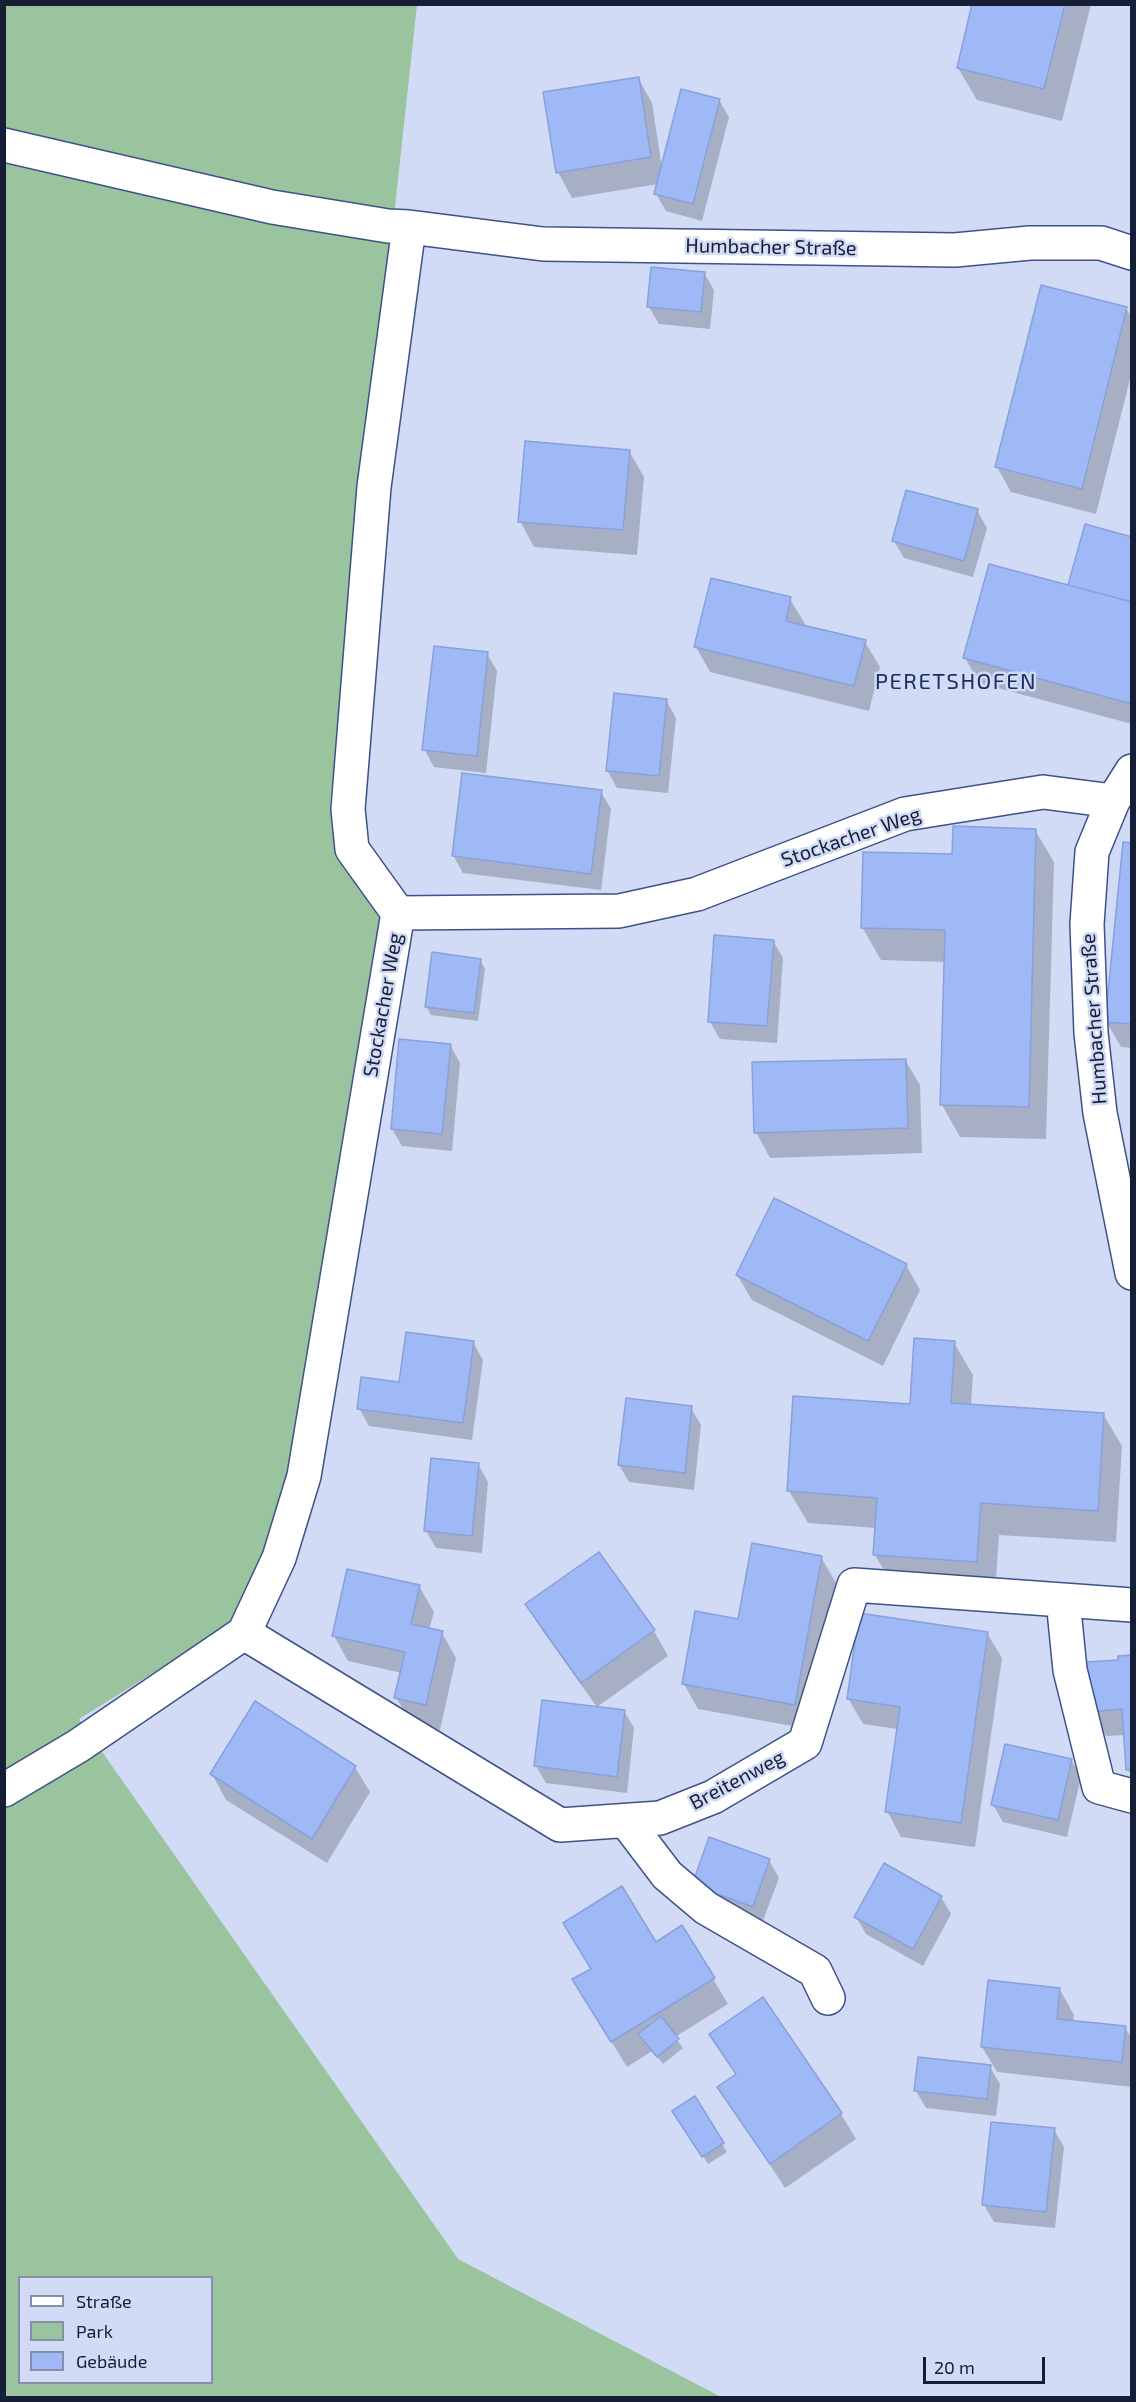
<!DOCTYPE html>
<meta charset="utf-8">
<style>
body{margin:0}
#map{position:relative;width:1136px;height:2402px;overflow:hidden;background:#d1dbf5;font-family:"Exo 2",sans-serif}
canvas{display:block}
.frame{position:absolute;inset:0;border:6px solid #151e35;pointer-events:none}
.legend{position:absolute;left:18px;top:2276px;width:195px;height:108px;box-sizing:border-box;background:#d1dbf5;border:2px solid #868fa8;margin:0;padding:8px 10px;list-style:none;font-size:18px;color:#151e35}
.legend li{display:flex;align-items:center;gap:12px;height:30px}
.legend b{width:30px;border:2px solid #868fa8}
.scale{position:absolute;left:923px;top:2357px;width:122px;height:27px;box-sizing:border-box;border:3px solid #151e35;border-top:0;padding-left:8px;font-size:18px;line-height:21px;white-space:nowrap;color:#151e35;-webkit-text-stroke:4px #d1dbf5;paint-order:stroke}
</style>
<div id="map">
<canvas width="1136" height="2402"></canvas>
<div class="frame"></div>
<ul class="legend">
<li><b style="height:8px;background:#fff"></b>Straße</li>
<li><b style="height:16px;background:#99c49d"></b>Park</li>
<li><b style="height:16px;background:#9fb8f6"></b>Gebäude</li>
</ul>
<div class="scale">20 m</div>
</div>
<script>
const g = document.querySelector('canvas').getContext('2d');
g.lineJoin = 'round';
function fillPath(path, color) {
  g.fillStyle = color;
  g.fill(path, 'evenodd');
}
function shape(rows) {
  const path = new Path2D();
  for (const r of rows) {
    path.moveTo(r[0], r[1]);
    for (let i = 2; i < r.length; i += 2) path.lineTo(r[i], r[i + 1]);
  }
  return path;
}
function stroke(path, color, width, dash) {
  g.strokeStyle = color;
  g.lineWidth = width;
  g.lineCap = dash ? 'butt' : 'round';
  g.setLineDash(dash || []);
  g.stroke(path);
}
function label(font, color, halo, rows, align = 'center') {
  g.font = font + ' "Exo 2",sans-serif';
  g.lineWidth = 5;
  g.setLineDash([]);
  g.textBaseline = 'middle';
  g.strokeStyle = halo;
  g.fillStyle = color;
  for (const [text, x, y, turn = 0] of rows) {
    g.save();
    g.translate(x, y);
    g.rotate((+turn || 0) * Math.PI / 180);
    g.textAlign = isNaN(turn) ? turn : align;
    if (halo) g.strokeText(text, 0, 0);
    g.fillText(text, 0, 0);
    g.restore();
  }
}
fillPath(shape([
 [5,5,417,5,330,803,337,854,382,919,288,1475,266,1560,235,1622,79,1719,458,2259,721,2397,5,2398],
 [20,2278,212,2278,212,2382,20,2382]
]), '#99c49d');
fillPath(shape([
 [974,4,1091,4,1062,121,977,100,958,68],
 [638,78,652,103,662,168,719,100,729,117,702,221,666,211,656,194,658,184,572,198,558,172],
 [704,273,714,290,710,329,659,324,649,307],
 [1126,308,1132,318,1132,371,1096,514,1011,492,997,467],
 [629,451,644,477,637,555,534,547,520,521],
 [977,510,987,528,973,577,904,558,894,541],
 [1132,538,1132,724,979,683,965,658,1071,588],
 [790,599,805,624,804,627,865,642,880,667,869,711,710,672,696,647],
 [487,654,497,671,486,773,434,767,424,749],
 [666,700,676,718,668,793,617,788,607,770],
 [601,792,611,809,601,890,463,873,453,855],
 [1035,830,1054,862,1046,1139,960,1137,942,1105,946,962,881,960,862,927,953,856],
 [1132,845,1132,1048,1121,1047,1106,1021],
 [773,941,783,958,777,1043,720,1039,710,1022],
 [480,960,485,969,478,1021,431,1015,426,1006],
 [450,1045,460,1063,452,1151,402,1146,392,1129],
 [905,1060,920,1085,922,1153,770,1158,756,1132],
 [906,1265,920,1290,883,1366,752,1300,737,1275],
 [473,1342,483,1360,472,1440,369,1426,359,1408],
 [954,1343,973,1375,971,1406,1103,1414,1122,1446,1116,1542,999,1535,995,1593,894,1587,875,1555,877,1528,808,1523,789,1491,911,1405],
 [691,1408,701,1425,694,1490,629,1482,619,1465],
 [478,1464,488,1482,482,1553,436,1548,426,1531],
 [821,1557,836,1583,809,1729,698,1709,684,1684,739,1621],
 [419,1586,434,1612,429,1630,442,1633,456,1658,440,1730,411,1723,396,1697,402,1673,348,1661,334,1636],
 [527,1605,654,1631,668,1656,597,1707,542,1630],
 [987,1633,1002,1658,975,1847,901,1837,887,1811,898,1729,863,1724,848,1698],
 [1132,1657,1132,1776,1128,1770,1125,1735,1106,1736,1091,1711,1120,1661],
 [624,1711,634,1728,627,1793,546,1783,536,1766],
 [1071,1760,1081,1777,1067,1837,1003,1822,993,1805],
 [355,1767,370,1792,327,1863,226,1800,212,1774],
 [769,1860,779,1878,762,1923,694,1884],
 [941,1897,951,1914,923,1966,866,1934,856,1917],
 [682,1927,728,2004,675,2037,683,2048,663,2064,652,2051,627,2067,589,2005,592,1969,656,1944],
 [1060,1990,1074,2015,1073,2022,1125,2028,1132,2038,1132,2087,997,2072,982,2047],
 [763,1999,841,2114,856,2139,785,2188,719,2087,737,2076,711,2035],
 [990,2067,1000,2084,996,2116,926,2108,916,2091],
 [694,2099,727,2152,708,2164,679,2119],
 [1054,2130,1064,2147,1055,2228,994,2222,984,2205]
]), '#0003');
const building = shape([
 [972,4,1065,4,1044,89,957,68,972,4],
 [639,77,651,157,556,173,543,92,639,77],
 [681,89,720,99,693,204,654,194,681,89],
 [651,267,705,272,701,312,647,307,651,267],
 [1041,285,1127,307,1082,489,995,467,1041,285],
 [525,441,630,450,623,530,518,522,525,441],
 [906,490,978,509,964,561,892,541,906,490],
 [1085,524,1132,537,1132,602,1068,585,1085,524],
 [989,564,1132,602,1132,704,963,658,989,564],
 [711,578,791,597,786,621,866,640,854,686,694,647,711,578],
 [434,646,488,652,477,756,422,750,434,646],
 [614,693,667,699,659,776,606,771,614,693],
 [462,773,602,790,591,874,452,856,462,773],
 [953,826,1036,829,1029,1107,940,1105,945,930,861,928,863,852,952,854,953,826],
 [1123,842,1132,843,1132,1024,1105,1022,1123,842],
 [714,935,774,940,767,1026,708,1022,714,935],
 [432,952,481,959,474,1013,425,1007,432,952],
 [399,1039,451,1044,442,1134,391,1129,399,1039],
 [906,1059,908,1128,754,1133,752,1062,906,1059],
 [774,1198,907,1264,868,1341,736,1275,774,1198],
 [406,1332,474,1341,463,1423,357,1409,361,1377,399,1382,406,1332],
 [914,1338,955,1341,951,1403,1104,1413,1098,1511,981,1503,977,1562,873,1555,877,1498,787,1491,793,1396,910,1404,914,1338],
 [626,1398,692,1406,685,1473,618,1465,626,1398],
 [431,1458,479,1463,472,1536,424,1531,431,1458],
 [752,1543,822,1556,795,1705,682,1684,695,1611,738,1619,752,1543],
 [599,1552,655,1630,581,1683,525,1604,599,1552],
 [347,1569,420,1585,411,1624,443,1631,426,1705,394,1698,405,1652,332,1636,347,1569],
 [859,1613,988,1632,961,1823,885,1812,900,1707,847,1699,859,1613],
 [1132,1655,1132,1769,1126,1770,1122,1709,1090,1712,1086,1662,1118,1660,1118,1656,1132,1655],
 [542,1700,625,1710,617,1777,534,1766,542,1700],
 [255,1701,356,1766,312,1839,210,1774,255,1701],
 [1005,1744,1072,1759,1058,1820,991,1805,1005,1744],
 [709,1837,770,1859,753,1907,692,1885,709,1837],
 [884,1863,942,1896,913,1949,854,1917,884,1863],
 [622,1886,656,1942,682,1925,715,1978,611,2042,572,1979,591,1969,563,1923,622,1886],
 [988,1980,1060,1988,1057,2019,1126,2026,1122,2062,981,2047,988,1980],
 [763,1997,842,2113,770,2164,717,2087,736,2074,709,2034,763,1997],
 [661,2016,679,2039,657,2057,638,2034,661,2016],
 [918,2057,991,2065,987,2099,914,2091,918,2057],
 [695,2096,724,2143,702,2157,672,2111,695,2096],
 [991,2122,1055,2128,1046,2212,982,2205,991,2122]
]);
fillPath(building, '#9fb8f6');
stroke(building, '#88a0dc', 1.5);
const minor = shape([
 [4,145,272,207,388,226,409,227,543,244,955,250,1030,243,1101,243,1132,253],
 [1132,771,1113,801,1092,852,1087,924,1091,1033,1100,1113,1132,1273],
 [398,913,619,911,697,894,905,814,1043,792,1113,801],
 [398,913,352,849,348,809,374,487,409,227],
 [1063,1600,1070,1670,1099,1787,1132,1796],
 [244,1633,560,1825,660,1818,713,1797,805,1743,854,1585,1132,1605],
 [244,1633,279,1558,304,1476,398,913],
 [4,1790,78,1746,244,1633],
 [626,1821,667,1875,706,1908,815,1971,828,1998]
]);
stroke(minor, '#3e5289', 36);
stroke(minor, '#fff', 33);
label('20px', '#151e35', '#d1dbf5', [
 ["Humbacher Straße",771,247,1],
 ["Stockacher Weg",851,837,-19],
 ["Stockacher Weg",383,1005,-80],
 ["Humbacher Straße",1094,1019,-94],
 ["Breitenweg",737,1780,-28]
]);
g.letterSpacing = '1.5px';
label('22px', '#1c2d60', '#d1dbf5', [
 ["PERETSHOFEN",956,682]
]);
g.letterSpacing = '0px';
</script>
